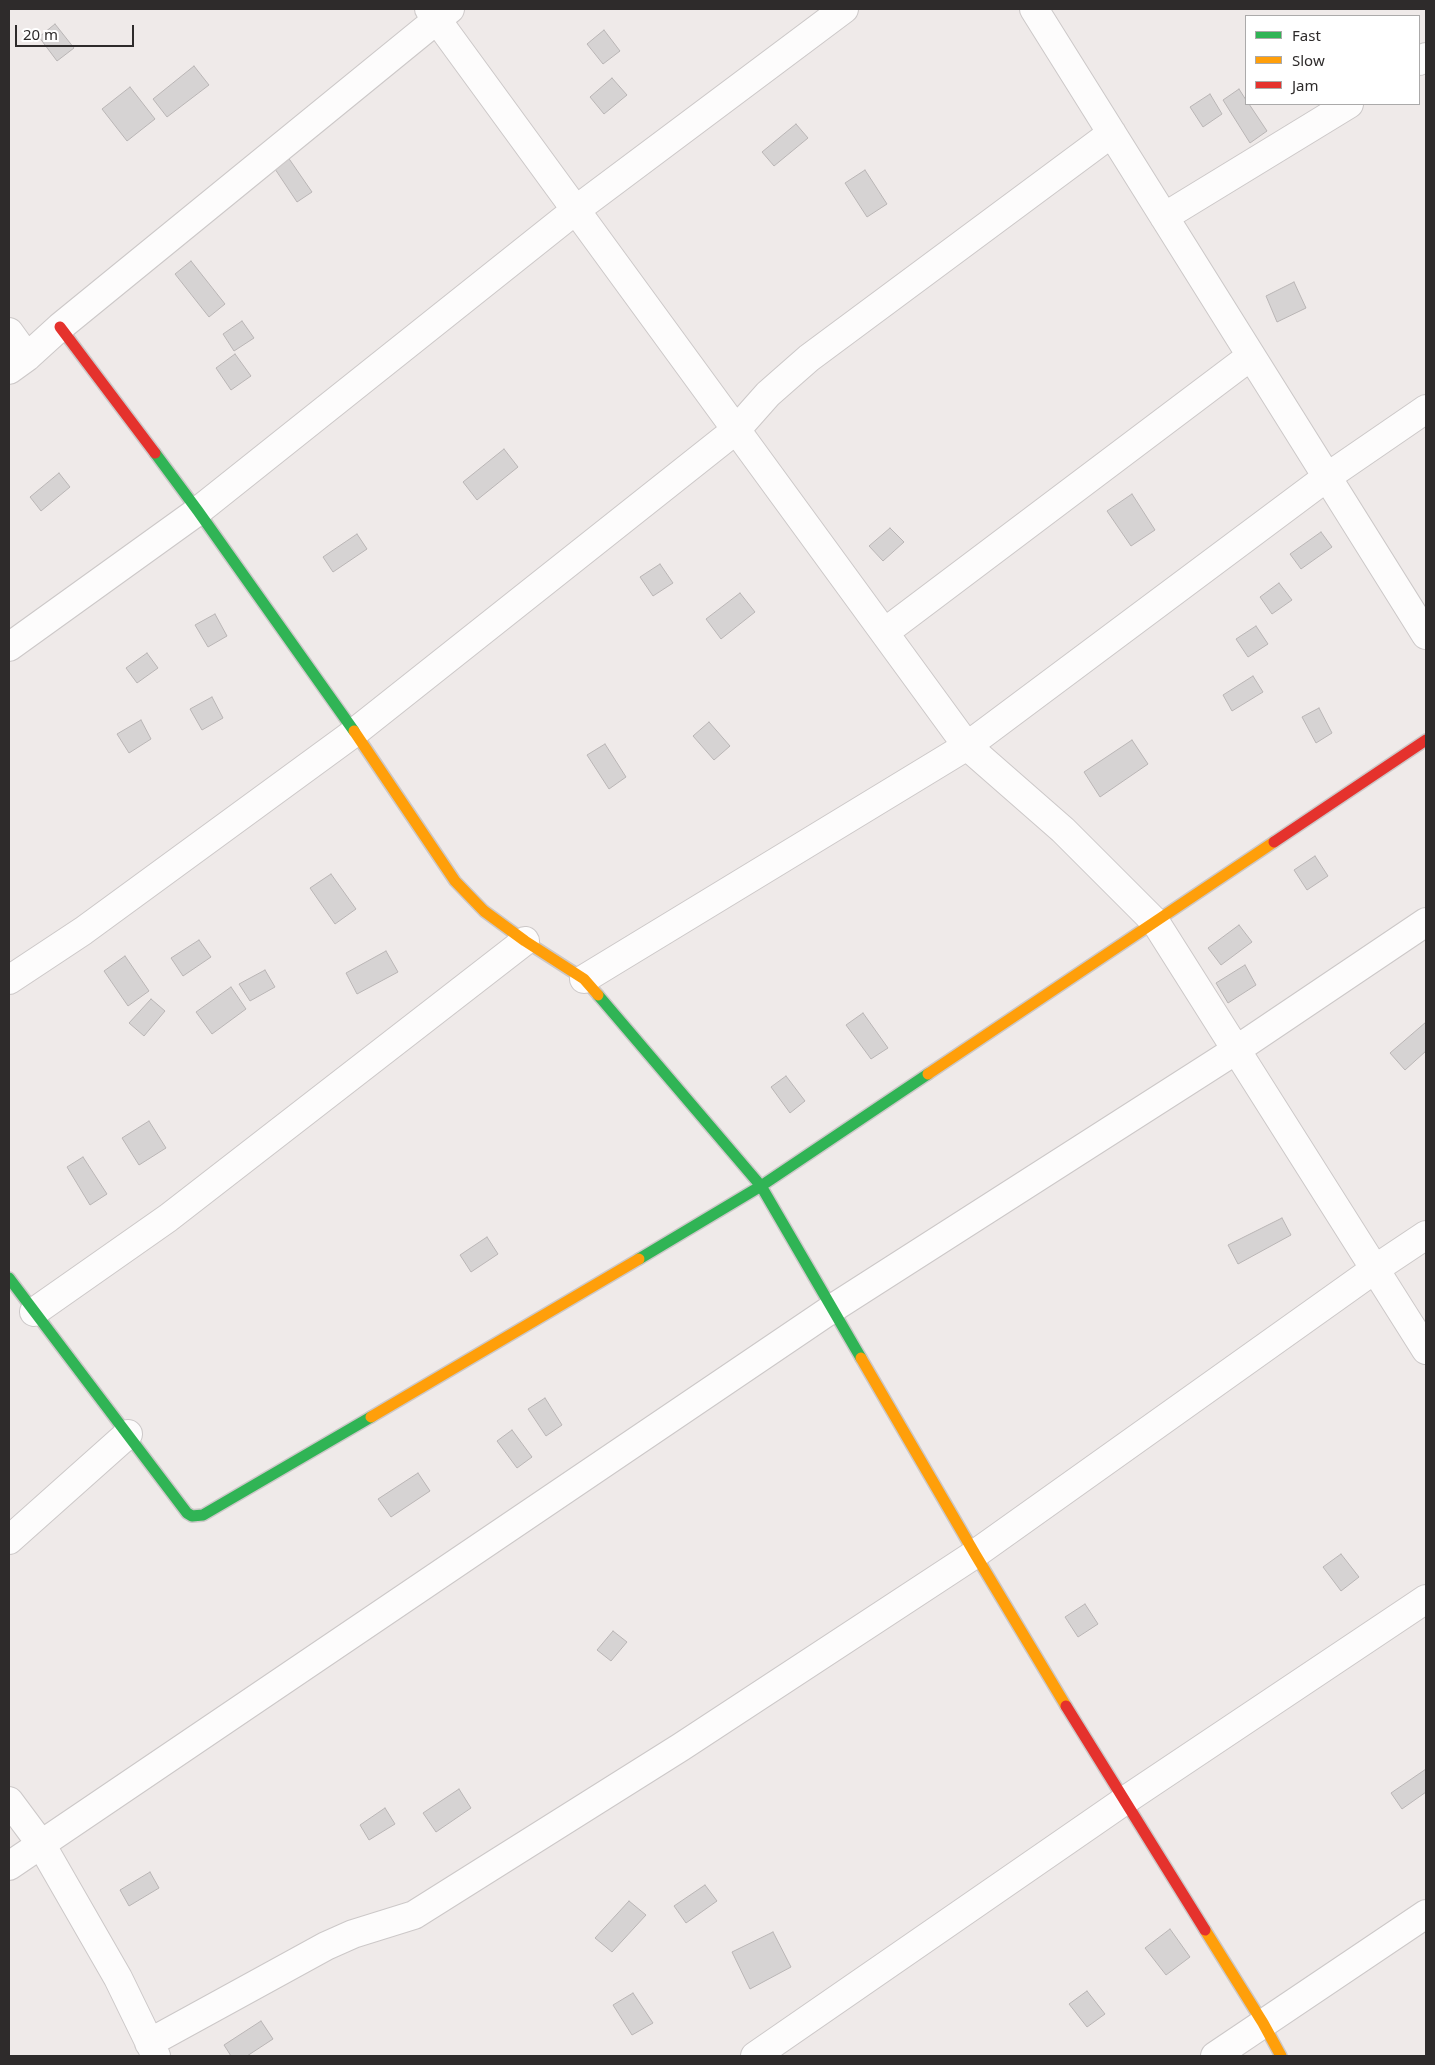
<!DOCTYPE html>
<style>
body{margin:0}
#map{position:relative;width:1435px;height:2065px;overflow:hidden;background:#efeae9;font-family:"Noto Sans",sans-serif}
canvas{display:block}
.frame{position:absolute;inset:0;border:10px solid #2e2b2b;pointer-events:none}
.legend{position:absolute;left:1245px;top:15px;width:175px;height:90px;box-sizing:border-box;background:#fff;border:1px solid #abaaaa;margin:0;padding:6px 9px;list-style:none;font-size:15px;color:#2e2b2b}
.legend li{display:flex;align-items:center;gap:10px;height:25px}
.legend b{width:25px;border:1px solid #abaaaa}
.scale{position:absolute;left:15px;top:25px;width:119px;height:22px;box-sizing:border-box;border:2px solid #2e2b2b;border-top:0;padding-left:6px;font-size:15px;line-height:18px;white-space:nowrap;color:#2e2b2b;-webkit-text-stroke:4px #fff;paint-order:stroke}
</style>
<div id="map">
<canvas width="1435" height="2065"></canvas>
<div class="frame"></div>
<ul class="legend">
<li><b style="height:6px;background:#30b455"></b>Fast</li>
<li><b style="height:6px;background:#ff9f0a"></b>Slow</li>
<li><b style="height:6px;background:#e5322d"></b>Jam</li>
</ul>
<div class="scale">20 m</div>
</div>
<script>
const g = document.querySelector('canvas').getContext('2d');
g.lineJoin = 'round';
function fillPath(path, color) {
  g.fillStyle = color;
  g.fill(path, 'evenodd');
}
function shape(rows) {
  const path = new Path2D();
  for (const r of rows) {
    path.moveTo(r[0], r[1]);
    for (let i = 2; i < r.length; i += 2) path.lineTo(r[i], r[i + 1]);
  }
  return path;
}
function stroke(path, color, width, dash) {
  g.strokeStyle = color;
  g.lineWidth = width;
  g.lineCap = dash ? 'butt' : 'round';
  g.setLineDash(dash || []);
  g.stroke(path);
}
const building = shape([
 [55,24,74,48,57,61,39,37,55,24],
 [604,30,620,51,603,64,587,44,604,30],
 [194,66,209,85,167,117,153,99,194,66],
 [612,78,627,95,604,114,590,97,612,78],
 [130,87,155,119,127,141,102,109,130,87],
 [1239,89,1246,100,1246,104,1249,104,1267,131,1250,143,1223,100,1239,89],
 [1210,94,1222,114,1203,127,1190,107,1210,94],
 [796,124,808,138,774,166,762,152,796,124],
 [283,150,312,192,297,202,269,160,283,150],
 [865,170,887,204,867,217,845,183,865,170],
 [191,261,225,304,209,317,175,274,191,261],
 [1294,282,1306,308,1277,322,1266,296,1294,282],
 [242,321,254,338,234,351,223,334,242,321],
 [235,354,251,376,231,390,216,368,235,354],
 [504,449,518,467,477,500,463,482,504,449],
 [59,473,70,487,41,511,30,497,59,473],
 [1132,494,1155,530,1131,546,1107,511,1132,494],
 [890,528,904,542,883,561,869,546,890,528],
 [1321,532,1332,547,1301,569,1290,554,1321,532],
 [357,534,367,549,333,572,323,557,357,534],
 [660,564,673,583,653,596,640,577,660,564],
 [1279,583,1292,600,1272,614,1260,597,1279,583],
 [740,593,755,612,721,639,706,619,740,593],
 [215,614,227,636,208,647,195,625,215,614],
 [1256,626,1268,644,1248,657,1236,639,1256,626],
 [147,653,158,668,137,683,126,668,147,653],
 [1253,676,1263,692,1232,711,1223,695,1253,676],
 [212,697,223,718,202,730,190,709,212,697],
 [1319,708,1332,733,1316,743,1302,717,1319,708],
 [141,720,151,739,129,753,117,734,141,720],
 [709,722,730,746,714,760,693,736,709,722],
 [1132,740,1148,764,1100,797,1084,772,1132,740],
 [605,744,626,777,609,789,587,755,605,744],
 [1315,856,1328,876,1307,890,1294,870,1315,856],
 [331,874,356,909,335,924,310,888,331,874],
 [1239,925,1252,942,1221,965,1208,948,1239,925],
 [199,940,211,957,183,976,171,958,199,940],
 [386,951,398,972,357,994,346,973,386,951],
 [125,956,149,991,128,1006,104,971,125,956],
 [1245,965,1256,985,1228,1003,1216,983,1245,965],
 [265,970,275,987,250,1001,239,984,265,970],
 [231,987,246,1009,212,1034,196,1012,231,987],
 [151,999,165,1011,144,1036,129,1023,151,999],
 [863,1013,888,1048,871,1059,846,1025,863,1013],
 [1426,1022,1426,1051,1405,1070,1390,1053,1426,1022],
 [786,1076,805,1101,790,1113,771,1087,786,1076],
 [149,1121,166,1148,139,1165,122,1138,149,1121],
 [83,1157,107,1194,90,1205,67,1167,83,1157],
 [1282,1218,1291,1235,1238,1264,1228,1245,1282,1218],
 [487,1237,498,1254,471,1272,460,1255,487,1237],
 [545,1398,562,1425,546,1436,528,1409,545,1398],
 [512,1430,532,1457,517,1468,497,1441,512,1430],
 [418,1473,430,1491,391,1517,378,1499,418,1473],
 [1341,1554,1359,1577,1341,1591,1323,1567,1341,1554],
 [1085,1604,1098,1624,1078,1637,1065,1617,1085,1604],
 [613,1631,627,1642,611,1661,597,1650,613,1631],
 [1426,1769,1426,1792,1402,1809,1391,1793,1426,1769],
 [459,1789,471,1808,436,1832,423,1813,459,1789],
 [385,1808,395,1824,369,1840,360,1825,385,1808],
 [150,1872,159,1888,129,1906,120,1890,150,1872],
 [705,1885,717,1901,686,1923,674,1906,705,1885],
 [629,1901,646,1915,612,1952,595,1938,629,1901],
 [1170,1929,1190,1957,1166,1975,1145,1948,1170,1929],
 [773,1932,791,1967,750,1989,732,1952,773,1932],
 [1087,1991,1105,2014,1087,2027,1069,2004,1087,1991],
 [633,1993,653,2023,632,2035,613,2005,633,1993],
 [261,2021,273,2039,247,2056,231,2056,224,2045,261,2021]
]);
fillPath(building, '#d6d3d3');
stroke(building, '#b9b5b5', 1);
const street = shape([
 [429,9,967,746,1063,830,1156,923,1426,1350],
 [1034,9,1426,635],
 [1419,61,1426,57],
 [1164,217,1349,104],
 [9,332,27,357],
 [9,370,27,357,60,327,450,9],
 [885,632,1251,356],
 [9,647,198,511,577,209,844,9],
 [584,979,967,746,1327,477,1426,409],
 [9,980,83,931,355,732,737,429,768,394,809,358,1112,133],
 [34,1312,168,1218,525,941],
 [9,1540,128,1434],
 [9,1801,41,1844,118,1978,156,2056],
 [9,1866,833,1308,1236,1050,1426,922],
 [149,2043,326,1946,353,1934,414,1915,681,1747,975,1554,1375,1269,1426,1235],
 [755,2056,1124,1801,1426,1599],
 [1215,2056,1426,1914]
]);
const fast = shape([
 [155,453,198,511,354,731],
 [598,995,761,1186,861,1358],
 [639,1259,761,1186,928,1074],
 [9,1278,187,1513,192,1516,203,1515,371,1417]
]);
const slow = shape([
 [354,731,455,881,484,911,525,941,584,979,598,995],
 [928,1074,1274,842],
 [861,1358,975,1554,1066,1706],
 [371,1417,639,1259],
 [1205,1930,1263,2023,1281,2056]
]);
const jam = shape([
 [60,327,155,453],
 [1274,842,1426,740],
 [1066,1706,1205,1930]
]);
stroke(street, '#ccc8c8', 30);
stroke(fast, '#ccc8c8', 14);
stroke(slow, '#ccc8c8', 14);
stroke(jam, '#ccc8c8', 14);
stroke(street, '#fdfcfc', 28);
stroke(fast, '#30b455', 11);
stroke(slow, '#ff9f0a', 11);
stroke(jam, '#e5322d', 11);
</script>
